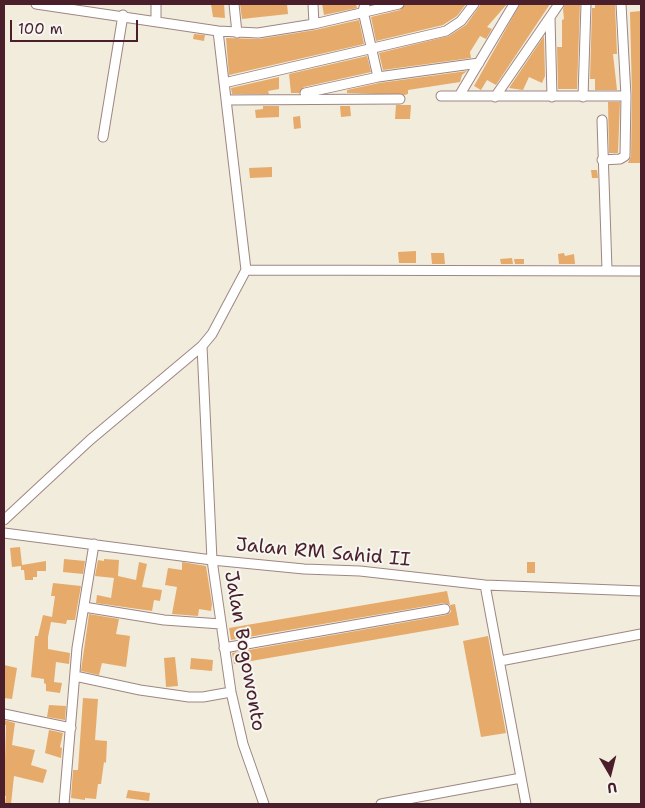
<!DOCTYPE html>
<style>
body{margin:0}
#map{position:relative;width:645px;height:808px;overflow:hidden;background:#f1ecdb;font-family:"Shantell Sans",sans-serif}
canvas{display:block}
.frame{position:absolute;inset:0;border:5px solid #4a1f2b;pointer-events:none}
.north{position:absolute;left:585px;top:748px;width:50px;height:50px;-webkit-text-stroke:4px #f6f6f2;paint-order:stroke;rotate:172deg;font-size:14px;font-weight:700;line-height:20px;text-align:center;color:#4a1f2b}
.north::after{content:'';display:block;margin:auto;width:18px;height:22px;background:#4a1f2b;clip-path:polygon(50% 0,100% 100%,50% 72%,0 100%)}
.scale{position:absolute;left:10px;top:20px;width:128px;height:22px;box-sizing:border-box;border:2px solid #4a1f2b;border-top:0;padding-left:6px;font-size:15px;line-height:18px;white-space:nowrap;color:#4a1f2b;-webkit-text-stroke:4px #f6f6f2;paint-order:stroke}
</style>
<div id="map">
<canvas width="645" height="808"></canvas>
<div class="frame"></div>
<div class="north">U</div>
<div class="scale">100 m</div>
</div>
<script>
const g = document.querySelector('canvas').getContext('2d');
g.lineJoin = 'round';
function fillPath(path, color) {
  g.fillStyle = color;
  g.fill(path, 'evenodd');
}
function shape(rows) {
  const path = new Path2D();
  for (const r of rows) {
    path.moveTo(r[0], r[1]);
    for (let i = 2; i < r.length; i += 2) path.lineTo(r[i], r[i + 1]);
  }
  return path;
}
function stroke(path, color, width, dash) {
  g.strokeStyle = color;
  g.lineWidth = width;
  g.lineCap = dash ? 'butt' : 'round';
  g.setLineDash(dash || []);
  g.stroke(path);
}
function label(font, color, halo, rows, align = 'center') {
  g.font = font + ' "Shantell Sans",sans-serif';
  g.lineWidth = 4;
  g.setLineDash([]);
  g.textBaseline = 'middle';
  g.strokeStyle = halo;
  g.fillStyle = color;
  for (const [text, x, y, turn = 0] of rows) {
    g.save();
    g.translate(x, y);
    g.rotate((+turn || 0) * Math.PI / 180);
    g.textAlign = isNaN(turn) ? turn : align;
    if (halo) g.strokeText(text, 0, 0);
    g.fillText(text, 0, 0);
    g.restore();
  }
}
fillPath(shape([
 [211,4,224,4,225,18,213,17],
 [240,4,287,4,288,14,242,19],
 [322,4,356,4,357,8,324,15],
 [405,4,466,4,457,16,443,25,376,41,371,17,400,10],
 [481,4,507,4,487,27,492,29,486,39,480,36,470,52,471,58,383,70,379,53,449,36,466,25],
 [520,4,550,4,496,85,487,80,481,90,474,86],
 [565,4,580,4,577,89,558,89,557,47,562,47,562,20,564,19,563,9],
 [595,4,615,4,617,54,613,54,617,90,595,90,595,79,590,79,592,8,595,8],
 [641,11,641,163,628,163,631,156,632,96,630,12],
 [359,20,364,44,229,75,226,38,259,39,315,30],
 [194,34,205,35,204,41,193,39],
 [544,36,545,76,542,83,529,77,523,90,509,88],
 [367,56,371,72,304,87,299,93,291,93,289,74],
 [467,71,462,75,460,82,408,90,408,94,404,95,347,93,347,90,379,83],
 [279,77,279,89,268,91,269,94,232,94,231,88],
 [608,102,620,102,618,153,609,153],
 [396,105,411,105,410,119,395,119],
 [263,106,279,106,279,117,256,118,255,110,263,109],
 [340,106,350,106,351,116,341,117],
 [300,116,301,128,294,129,293,117],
 [272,167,272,177,250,178,249,168],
 [591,170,597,170,598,178,592,178],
 [416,251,416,263,399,263,398,252],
 [431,253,444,253,445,264,432,264],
 [564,253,565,256,574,254,575,264,559,264,558,254],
 [512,258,513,264,501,264,500,259],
 [514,259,524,259,524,264,515,264],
 [20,547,22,565,46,561,46,571,37,571,37,577,33,577,33,580,25,580,24,570,21,570,21,566,12,567,10,548],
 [64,559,85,561,83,574,63,572],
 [104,559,119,560,118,576,136,580,139,562,147,564,142,587,162,590,160,601,154,600,152,611,96,603,97,595,111,598,114,578,95,576,98,560,104,561],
 [182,562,206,566,212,604,211,611,199,609,198,616,172,614,177,587,165,585,168,568,182,570],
 [527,562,535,562,535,573,527,573],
 [53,583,81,586,75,620,67,620,66,624,51,622,48,637,48,649,70,653,69,664,56,662,54,682,62,683,60,693,46,691,46,684,44,683,44,679,31,677,35,636,38,636,43,615,52,617,55,596,51,596],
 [447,591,450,605,444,603,231,640,229,628],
 [455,604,459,625,234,664,232,653,446,615,451,612,450,605],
 [89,614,119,619,116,634,130,636,126,667,102,663,99,675,81,671],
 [488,636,506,733,481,737,463,641],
 [175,657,178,686,166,687,164,658],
 [191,658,213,660,212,671,190,669],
 [4,665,17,668,12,699,4,698],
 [83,698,98,699,95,740,107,741,106,763,104,762,101,784,98,784,96,799,85,798,85,800,71,798,73,770,78,770],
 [49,705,66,706,65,720,47,717],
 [4,720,15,723,12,745,35,750,31,765,47,770,43,783,14,776,11,804,5,804,6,796,4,796,6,725,4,725],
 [49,730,63,733,60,747,62,748,61,758,45,753],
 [128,790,150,793,149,801,126,798]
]), '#e6ab6a');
const minor = shape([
 [36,4,218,31,258,33,314,24,399,4],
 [234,4,237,33],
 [313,4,314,24],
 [365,4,363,11,378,77],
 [550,17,552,97],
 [156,20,156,4],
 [224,83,446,31,461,21,474,4],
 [305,93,378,77,479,63],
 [441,96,626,96],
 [459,96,514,4],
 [495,97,559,4],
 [583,97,586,4],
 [226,100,400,99],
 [602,120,607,270],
 [103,137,123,15],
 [602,160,620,159,625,156,626,96,621,4],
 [246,270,641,271],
 [202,346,212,560,231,692,243,744,264,804],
 [4,520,90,440,202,346,212,334,246,270,218,31],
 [4,533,212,560,304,569,360,571,485,585,641,591],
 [485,585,526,804],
 [84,607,164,620,221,624],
 [224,648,445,609],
 [500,661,641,634],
 [75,676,140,690,189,697,203,697,231,692],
 [4,714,71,728],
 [64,804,77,648,94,544],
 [381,804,521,778]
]);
stroke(minor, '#9e8683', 11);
stroke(minor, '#fff', 9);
label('19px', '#4a1f2b', '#f6f6f2', [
 ["Jalan RM Sahid II",323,553,5],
 ["Jalan Bogowonto",244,651,80]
]);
</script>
